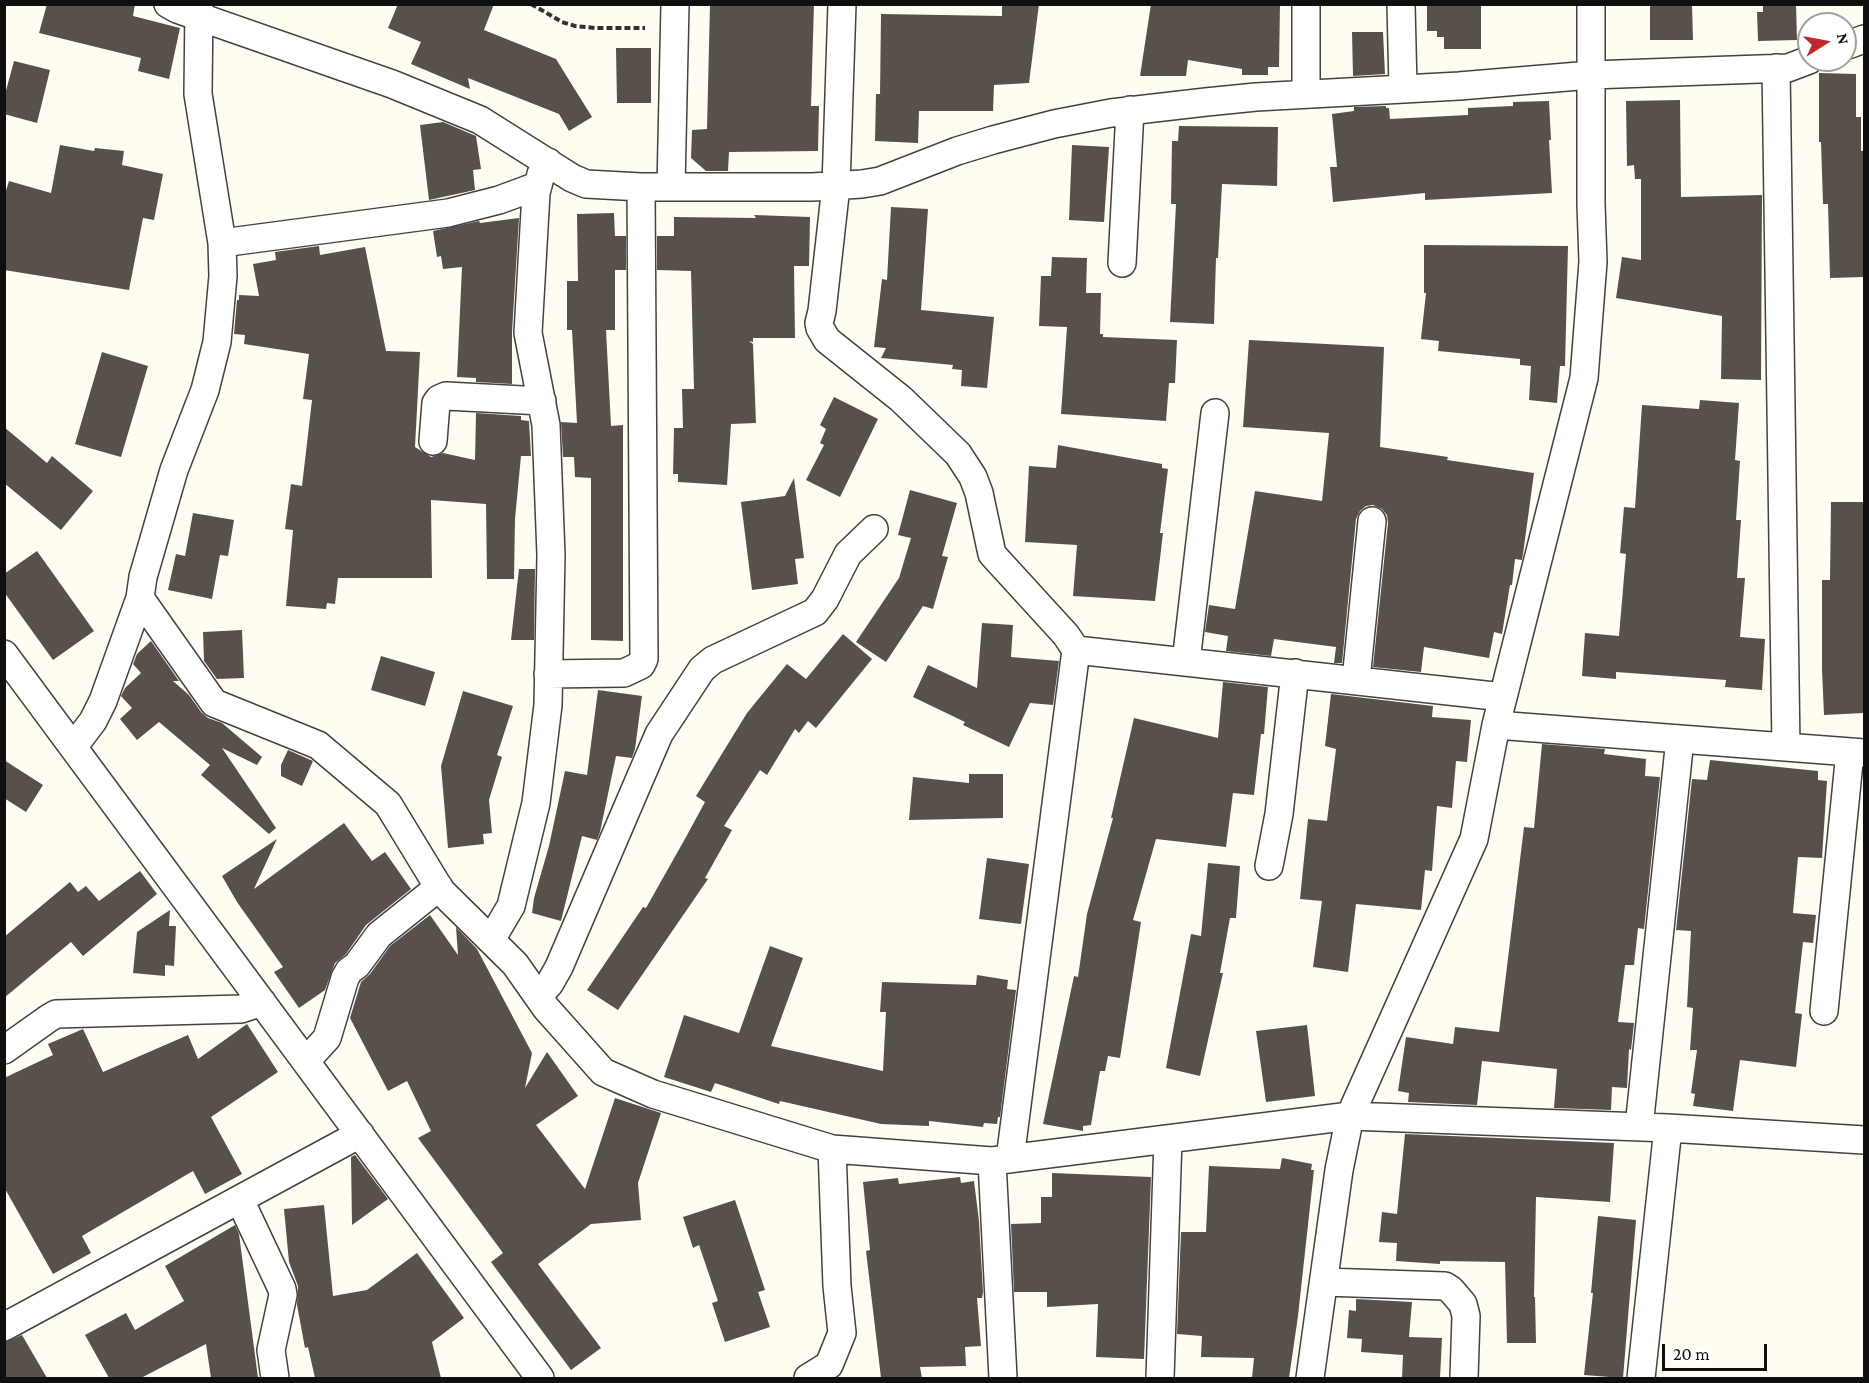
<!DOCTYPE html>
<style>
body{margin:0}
#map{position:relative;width:1869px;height:1383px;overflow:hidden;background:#fffdf2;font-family:"Crimson Pro",serif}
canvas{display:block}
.frame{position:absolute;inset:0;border:6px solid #0f0f0f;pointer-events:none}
.north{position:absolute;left:1797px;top:12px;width:60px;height:60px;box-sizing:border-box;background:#fff;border:2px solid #9f9f9f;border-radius:50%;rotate:79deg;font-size:16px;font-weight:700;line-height:24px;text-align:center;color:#0f0f0f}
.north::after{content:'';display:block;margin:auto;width:21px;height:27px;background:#c0262a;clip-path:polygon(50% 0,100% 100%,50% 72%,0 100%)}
.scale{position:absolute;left:1662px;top:1344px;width:105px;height:27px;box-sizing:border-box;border:3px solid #0f0f0f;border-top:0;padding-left:8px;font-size:18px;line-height:21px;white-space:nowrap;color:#0f0f0f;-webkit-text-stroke:4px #fff;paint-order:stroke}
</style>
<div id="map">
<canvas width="1869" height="1383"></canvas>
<div class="frame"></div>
<div class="north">N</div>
<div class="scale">20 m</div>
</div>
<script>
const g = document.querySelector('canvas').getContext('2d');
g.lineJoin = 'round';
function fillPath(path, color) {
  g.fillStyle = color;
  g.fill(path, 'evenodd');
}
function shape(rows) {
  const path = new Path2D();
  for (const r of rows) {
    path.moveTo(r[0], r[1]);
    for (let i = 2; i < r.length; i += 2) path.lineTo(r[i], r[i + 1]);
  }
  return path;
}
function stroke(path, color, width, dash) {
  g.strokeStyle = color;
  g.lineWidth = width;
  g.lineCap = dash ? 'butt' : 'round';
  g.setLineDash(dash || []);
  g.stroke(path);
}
fillPath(shape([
 [47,4,135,4,133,16,180,28,169,79,138,71,141,58,39,33],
 [398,4,494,4,484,30,556,59,592,117,569,131,559,114,468,78,470,89,411,64,421,42,388,28],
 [710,4,814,4,811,106,819,106,818,151,729,152,728,171,706,171,691,158,692,130,707,129],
 [1002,4,1039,4,1029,83,994,85,993,111,919,111,918,143,875,141,876,94,880,94,881,14,1002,16],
 [1151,4,1280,4,1279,67,1268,67,1268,75,1242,75,1242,69,1188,60,1186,76,1140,76],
 [1427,4,1481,4,1481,49,1444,49,1444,37,1437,37,1437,31,1427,31],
 [1650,4,1692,4,1693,40,1650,40],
 [1763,4,1796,4,1797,40,1758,41,1757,12,1763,12],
 [1352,32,1383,32,1385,74,1353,76],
 [616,48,651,48,651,103,617,103],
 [14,61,50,70,37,123,4,114,4,98],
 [1819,73,1856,74,1856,117,1861,117,1861,151,1864,151,1864,277,1830,278,1828,204,1823,204,1821,142,1819,142],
 [1680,100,1681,197,1762,195,1761,380,1721,379,1722,316,1616,298,1622,257,1641,260,1641,179,1635,179,1634,165,1627,166,1626,101],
 [1549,101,1551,140,1549,140,1552,193,1425,200,1425,193,1333,202,1330,167,1337,167,1332,114,1354,111,1354,107,1386,106,1386,108,1389,108,1390,119,1468,115,1468,108,1513,106,1513,102],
 [443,122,476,136,481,169,473,170,475,190,429,200,420,125],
 [1179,126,1278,127,1277,186,1222,184,1218,258,1216,258,1214,324,1170,322,1176,204,1171,204,1172,141,1178,141],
 [60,145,94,151,95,148,124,151,122,165,163,174,154,220,143,218,129,290,4,270,4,197,9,181,51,193],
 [1072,145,1109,147,1104,222,1069,220],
 [891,207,928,209,921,310,994,317,987,388,961,386,962,370,952,369,953,365,881,358,886,348,874,347,882,279,887,280],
 [614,213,615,236,626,236,626,270,615,270,615,330,606,330,611,426,623,425,623,641,591,640,591,478,575,477,574,457,563,457,561,422,577,423,572,330,567,330,567,281,578,281,577,214],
 [754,215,810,217,809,266,794,266,795,338,753,338,753,342,749,341,753,344,756,423,731,424,727,485,678,482,678,474,673,474,674,428,683,428,682,389,694,389,691,271,657,270,657,236,674,236,674,217,756,218],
 [519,218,512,332,512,384,476,382,476,378,457,377,462,267,443,269,441,256,437,257,433,231,479,221,480,223],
 [1424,245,1568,246,1565,366,1560,366,1557,403,1529,400,1531,366,1520,365,1520,359,1438,351,1439,341,1421,339,1426,293,1424,293],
 [319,246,320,255,365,247,386,351,420,352,415,447,431,457,443,453,475,460,476,413,521,416,521,420,529,421,531,456,521,456,515,519,514,579,487,579,486,504,431,500,432,578,338,578,335,604,327,603,326,609,286,606,293,530,285,529,291,484,302,486,312,400,303,399,309,354,244,344,245,335,234,334,237,300,239,300,239,295,259,296,253,264,276,260,275,252],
 [1052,257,1087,258,1086,293,1101,293,1100,334,1103,334,1103,337,1177,340,1175,383,1169,383,1166,421,1061,414,1067,327,1039,326,1041,276,1051,276],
 [1249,340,1384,347,1380,447,1448,457,1447,460,1534,473,1523,554,1522,560,1515,559,1512,585,1510,585,1502,634,1494,632,1489,658,1424,647,1421,672,1373,667,1388,523,1387,515,1382,509,1373,505,1366,506,1360,511,1356,519,1342,663,1334,663,1336,647,1274,639,1271,656,1226,651,1228,636,1205,632,1209,605,1235,609,1255,491,1322,501,1329,433,1243,427],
 [102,352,148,366,121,457,75,444],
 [834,397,878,419,840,497,806,480,824,445,820,443,826,429,820,425],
 [1700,400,1739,403,1735,460,1740,461,1736,520,1741,520,1737,578,1745,578,1740,637,1765,639,1762,690,1725,687,1726,680,1616,672,1616,679,1582,676,1585,633,1619,636,1626,554,1620,553,1624,507,1635,508,1642,405,1699,409],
 [4,427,47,463,52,456,93,491,61,530,4,483],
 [1058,445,1162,464,1162,468,1168,469,1160,533,1163,533,1155,601,1073,596,1077,545,1025,542,1029,466,1056,468],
 [794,478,804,558,795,559,798,584,752,590,741,502,785,496],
 [910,490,957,503,942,556,948,557,933,609,923,606,886,662,856,642,899,578,911,538,898,535],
 [1831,502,1864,502,1864,645,1863,645,1864,713,1824,715,1822,670,1822,580,1830,580],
 [193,513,234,520,228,556,220,555,212,599,168,590,176,554,185,556],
 [37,551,94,631,53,660,4,592,4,574],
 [519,569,535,569,534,640,511,640],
 [982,623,1013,625,1011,657,1059,661,1053,705,1030,703,1009,747,963,725,965,722,913,697,928,665,977,688],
 [242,630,244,678,217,679,204,661,203,632],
 [843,634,872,659,816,728,808,721,799,733,795,729,767,775,760,770,724,826,732,830,705,878,708,879,618,1010,587,990,643,907,646,908,686,837,705,802,696,796,747,713,787,664,806,679],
 [151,641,179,681,173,681,189,695,201,712,208,718,222,723,262,757,257,765,222,748,276,828,269,834,201,775,210,765,159,722,137,740,120,719,132,708,121,696,125,688,141,673,133,664,137,654],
 [381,656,435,672,425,706,371,690],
 [1223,682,1268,687,1264,734,1261,734,1254,795,1233,793,1226,847,1156,839,1133,920,1141,922,1120,1058,1108,1056,1105,1071,1100,1071,1091,1125,1083,1126,1083,1131,1043,1124,1074,976,1078,977,1087,914,1113,818,1111,818,1134,718,1218,738],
 [598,690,642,696,635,749,632,758,616,756,600,832,597,840,582,836,561,921,532,913,534,898,549,846,565,771,587,775],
 [463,691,513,706,497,755,502,757,489,800,492,833,483,834,484,844,448,848,441,766],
 [1331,694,1433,706,1432,717,1471,720,1467,762,1456,761,1452,808,1437,806,1432,871,1425,870,1421,910,1356,904,1348,972,1313,967,1322,901,1300,899,1308,819,1327,821,1336,749,1325,746],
 [1542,744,1605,749,1604,754,1646,759,1645,776,1660,777,1644,929,1638,928,1634,965,1625,965,1618,1022,1634,1023,1631,1050,1629,1049,1627,1088,1612,1087,1611,1110,1554,1108,1557,1069,1482,1061,1477,1105,1408,1102,1409,1093,1398,1091,1406,1037,1453,1044,1455,1027,1499,1032,1524,827,1534,828],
 [288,750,313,761,302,786,281,776,281,765],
 [4,760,43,785,26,812,4,798],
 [1710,760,1818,771,1818,780,1827,781,1822,858,1798,857,1793,913,1816,915,1813,943,1803,942,1795,1013,1802,1014,1796,1067,1740,1060,1733,1111,1693,1106,1695,1094,1691,1093,1697,1050,1690,1050,1693,1008,1687,1007,1691,931,1676,930,1692,779,1707,780],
 [969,774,1003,774,1003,818,909,820,913,777,969,783],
 [344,823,372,861,385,852,411,889,366,925,346,954,335,963,325,990,299,1008,274,972,283,967,237,902,222,876,277,839,254,889],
 [987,858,1029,864,1021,924,979,919],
 [1208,863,1240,866,1236,918,1230,918,1220,973,1223,973,1200,1076,1166,1068,1191,934,1201,936],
 [140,871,157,894,83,956,71,942,4,998,4,937,70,882,78,892,86,886,99,901],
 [170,910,169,926,176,926,174,966,165,965,165,976,133,973,137,932],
 [430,915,458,955,456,927,477,949,532,1053,525,1088,547,1052,578,1096,536,1125,585,1189,615,1098,661,1113,638,1183,641,1220,591,1224,538,1264,601,1348,571,1370,491,1262,503,1253,418,1138,431,1131,407,1081,388,1091,350,1018,361,982,370,974,390,946],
 [770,946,803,958,771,1046,883,1071,886,1012,880,1012,882,982,976,985,977,975,1008,980,1007,989,1016,990,1000,1117,998,1117,997,1124,984,1123,983,1127,929,1121,929,1126,881,1124,780,1101,779,1104,715,1083,711,1092,664,1077,684,1015,739,1033],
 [247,1024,278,1072,211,1117,242,1174,205,1194,193,1171,82,1236,91,1253,53,1274,4,1187,4,1078,53,1055,48,1044,83,1029,103,1072,188,1035,198,1059],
 [1307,1025,1315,1096,1266,1102,1256,1031],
 [1405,1134,1614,1143,1610,1202,1536,1197,1534,1297,1535,1297,1536,1343,1507,1343,1505,1262,1440,1261,1440,1264,1396,1261,1397,1243,1379,1242,1382,1212,1397,1214],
 [355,1155,388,1199,352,1225,351,1157],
 [1282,1158,1312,1164,1311,1170,1314,1170,1298,1316,1289,1378,1252,1378,1254,1358,1201,1357,1202,1336,1177,1334,1181,1232,1206,1232,1209,1166,1280,1169],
 [1052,1173,1151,1177,1144,1359,1096,1357,1098,1304,1047,1307,1047,1292,1014,1292,1011,1224,1041,1223,1041,1197,1052,1197],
 [960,1177,961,1183,974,1181,979,1221,983,1292,982,1298,977,1298,981,1346,965,1347,966,1366,920,1367,922,1378,881,1378,866,1251,870,1250,863,1182,898,1178,899,1184],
 [735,1200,765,1290,758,1292,770,1327,725,1342,712,1303,718,1301,699,1245,693,1248,683,1217],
 [324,1205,333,1296,367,1290,417,1253,464,1318,432,1342,441,1378,315,1378,308,1347,305,1348,297,1305,298,1286,289,1262,284,1209],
 [1598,1216,1636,1220,1623,1378,1584,1375,1593,1293,1591,1293],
 [235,1225,239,1234,258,1378,211,1378,206,1344,141,1378,109,1378,85,1335,126,1313,135,1330,184,1301,165,1266],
 [1356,1299,1412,1302,1409,1337,1442,1338,1440,1378,1402,1378,1403,1355,1361,1352,1362,1339,1347,1338,1349,1310,1356,1311],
 [22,1335,47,1378,4,1378,4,1343]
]), '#58514b');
const street = shape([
 [168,4,177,9,392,84,480,120,572,178,586,184,641,187,812,187,862,184,880,181,957,151,993,140,1054,124,1111,113,1206,102,1256,97,1459,86,1591,75,1788,68,1809,60],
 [842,4,836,186,822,311,819,323,820,328,827,340,901,399,958,454,973,477,979,493,992,554,1066,635,1076,650,1010,1159],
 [1401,4,1403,88],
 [1845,46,1864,39],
 [1776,68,1786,747],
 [1306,94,1306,4],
 [671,187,675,4],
 [222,243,448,213,499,200,537,186],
 [1122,263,1130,110],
 [433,441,436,403,439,399,446,396,542,401],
 [140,598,214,703,318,745,388,804,441,891,515,964,546,1008,603,1072,653,1094,832,1149],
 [1076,650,1503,697],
 [4,654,540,1378],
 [1186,662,1215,413],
 [548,674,624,673,641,665,644,659,641,187],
 [1356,680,1372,521],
 [1496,725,1864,753],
 [74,746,93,721,103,701,140,598,143,577,174,470,205,390,217,342,223,276,222,243,198,94,199,4],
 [1269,866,1279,814,1295,673],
 [491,940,511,906,536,803,548,705,551,555,546,425,528,333,536,193,541,174,548,162],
 [538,996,550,983,559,967,659,734,702,669,713,660,815,612,825,599,848,554,874,529],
 [1824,1011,1850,752],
 [4,1050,49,1018,56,1014,241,1009,262,1002],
 [306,1061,327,1038,345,978,349,971,357,965,379,935,439,887],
 [1639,1127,1680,739],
 [992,1161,1003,1378],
 [240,1200,282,1289,283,1295,271,1350,275,1378],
 [1324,1282,1445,1286,1451,1290,1463,1304,1466,1316,1464,1378],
 [4,1327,360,1134],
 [808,1378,829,1365,842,1333,837,1286,832,1149,992,1161,1350,1116,1668,1128,1864,1140],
 [1160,1378,1168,1139],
 [1310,1378,1339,1170,1350,1116,1474,839,1496,725,1584,378,1593,262,1591,204,1591,4],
 [1641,1378,1668,1128]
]);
stroke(street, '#424242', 30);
stroke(shape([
 [531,4,562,22,575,26,595,28,645,28]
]), '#313131', 4, [6, 3]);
stroke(street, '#fff', 27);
</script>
